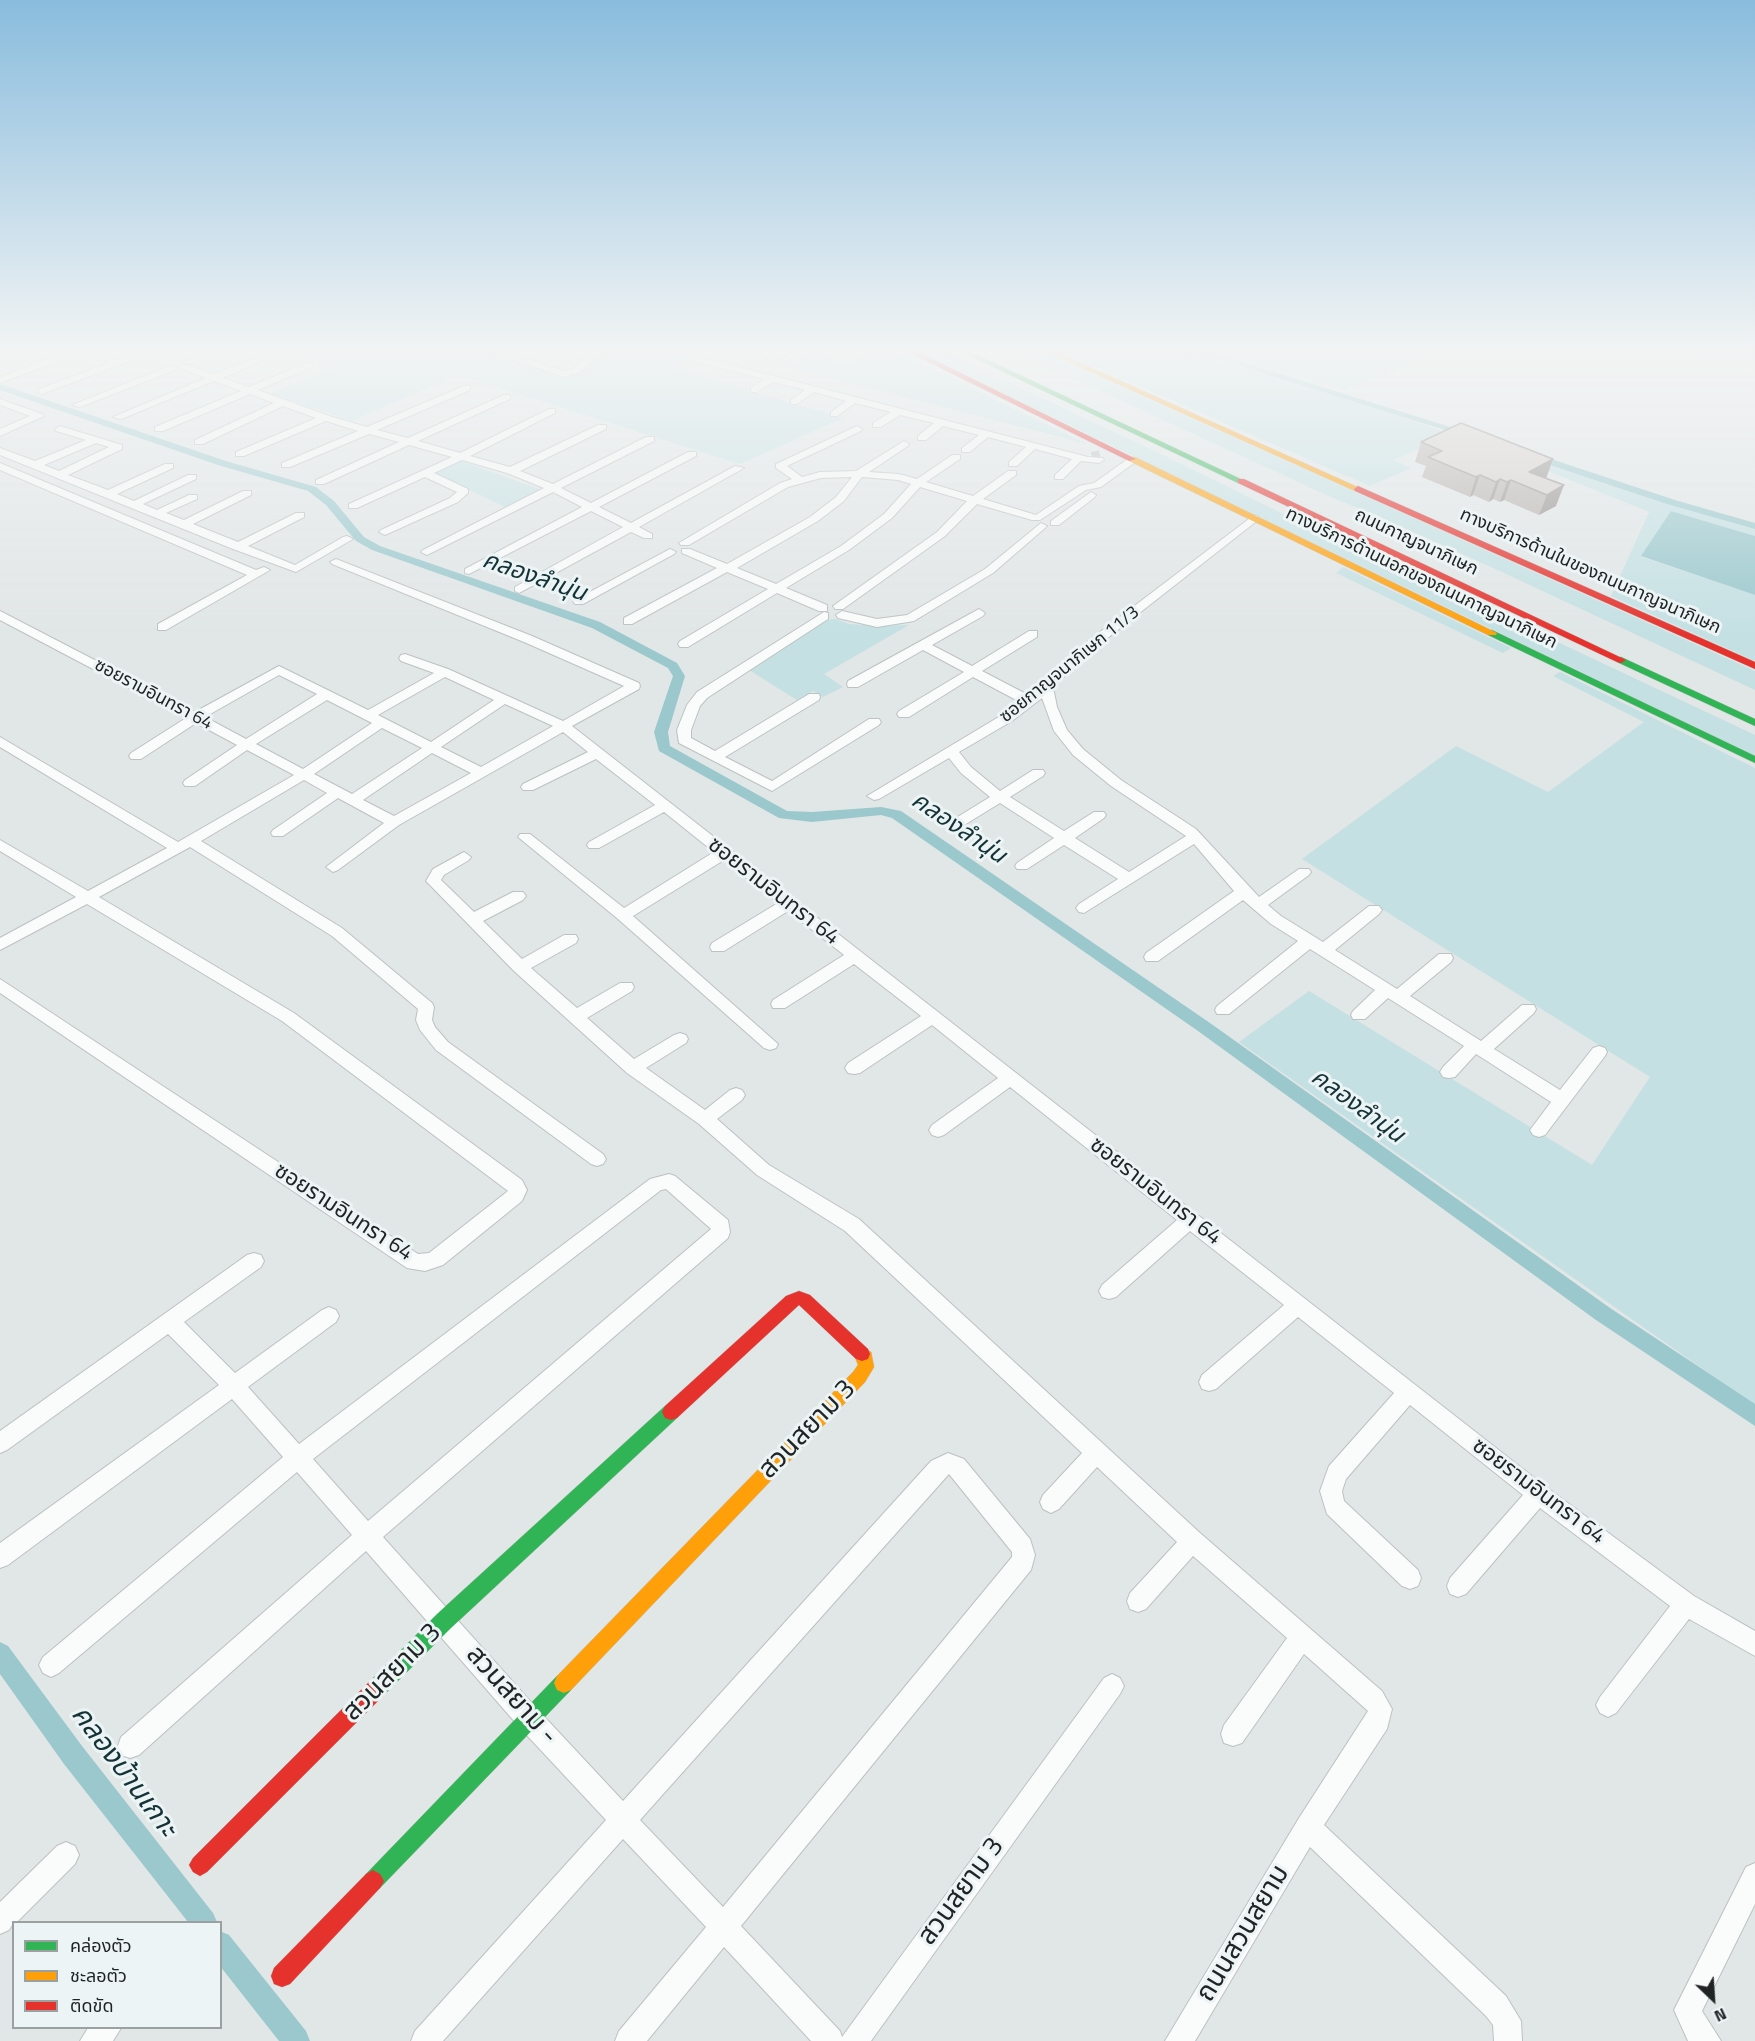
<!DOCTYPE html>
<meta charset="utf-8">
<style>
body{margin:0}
#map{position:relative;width:1755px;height:2041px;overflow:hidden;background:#e1e6e6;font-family:"Titillium Web","Noto Sans Thai",sans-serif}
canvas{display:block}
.legend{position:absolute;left:12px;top:1921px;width:210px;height:108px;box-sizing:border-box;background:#edf4f5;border:2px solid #9ba1a1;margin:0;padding:8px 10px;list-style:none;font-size:18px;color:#212424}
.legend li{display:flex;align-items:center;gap:12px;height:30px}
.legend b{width:30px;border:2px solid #9ba1a1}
.north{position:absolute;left:1683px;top:1969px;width:60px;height:60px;-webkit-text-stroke:4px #edf4f5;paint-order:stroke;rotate:155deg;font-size:16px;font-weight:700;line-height:24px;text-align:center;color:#212424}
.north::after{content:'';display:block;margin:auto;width:21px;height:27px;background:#212424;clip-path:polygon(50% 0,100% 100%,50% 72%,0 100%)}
</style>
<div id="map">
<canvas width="1755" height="2041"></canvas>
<ul class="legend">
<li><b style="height:8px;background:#30b455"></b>คล่องตัว</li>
<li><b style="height:8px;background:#ff9f0a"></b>ชะลอตัว</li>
<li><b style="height:8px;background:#e5322d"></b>ติดขัด</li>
</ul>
<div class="north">N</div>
</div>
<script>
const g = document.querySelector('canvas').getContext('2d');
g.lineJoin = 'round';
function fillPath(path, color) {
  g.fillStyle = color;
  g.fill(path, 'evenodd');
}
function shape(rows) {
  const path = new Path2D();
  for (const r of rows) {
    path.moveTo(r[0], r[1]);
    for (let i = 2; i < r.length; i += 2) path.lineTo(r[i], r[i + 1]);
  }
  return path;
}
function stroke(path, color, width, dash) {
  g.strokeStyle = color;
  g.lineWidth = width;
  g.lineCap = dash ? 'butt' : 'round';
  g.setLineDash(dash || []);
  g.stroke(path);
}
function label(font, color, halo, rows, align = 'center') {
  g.font = font + ' "Titillium Web","Noto Sans Thai",sans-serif';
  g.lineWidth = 6;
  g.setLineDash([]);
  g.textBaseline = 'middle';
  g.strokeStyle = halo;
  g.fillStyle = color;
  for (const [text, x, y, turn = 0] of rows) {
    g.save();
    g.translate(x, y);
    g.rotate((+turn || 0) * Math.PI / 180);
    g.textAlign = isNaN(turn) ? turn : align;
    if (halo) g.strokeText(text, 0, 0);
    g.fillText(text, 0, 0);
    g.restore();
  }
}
fillPath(shape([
 [285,351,485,351,562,375,579,372,603,351,695,351,675,369,844,418,740,464,458,375,352,421,269,394,332,368],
 [817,351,844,363,873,351,895,351,1087,444,787,367],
 [915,351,943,351,1163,455,1353,548,1430,582,1755,735,1755,756],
 [1013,351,1041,351,1755,671,1755,690,1491,567,1380,517,1333,498],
 [1058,351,1186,351,1290,380,1452,434,1393,460,1411,468,1370,486],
 [1208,351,1437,351,1346,390],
 [1617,351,1755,351,1755,359],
 [1508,455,1561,468,1755,529,1755,536,1671,511,1642,557,1755,595,1755,661,1611,596,1649,512],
 [457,461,464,462,542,490,507,508,434,473],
 [1343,567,1511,648,1503,653,1336,573],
 [836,619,849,624,879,626,909,625,824,674,843,687,823,697,813,691,797,700,749,670,826,620],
 [1560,672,1755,768,1755,1406,1239,1042,1309,991,1592,1165,1650,1077,1302,859,1456,746,1548,792,1644,722,1553,676]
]), '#c4e0e3');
fillPath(shape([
 [1671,511,1755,536,1755,595,1641,556]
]), '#9ac8cd');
fillPath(shape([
 [1192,351,1207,351,1476,435,1467,437,1192,351],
 [0,384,226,461,316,487,334,501,364,537,380,546,600,622,677,663,685,676,668,732,670,746,787,811,812,812,881,807,901,811,1210,1023,1610,1308,1755,1404,1755,1426,1596,1320,1198,1031,892,818,881,815,812,822,779,818,659,751,654,732,673,676,668,668,592,628,372,550,356,541,326,505,308,491,218,465,0,390,0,384],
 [1533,453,1675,500,1755,523,1755,529,1667,504,1529,458,1529,454,1533,453],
 [0,1642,8,1646,82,1746,213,1913,217,1922,188,1922,64,1764,0,1674,0,1642],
 [220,1931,229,1935,306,2031,310,2041,279,2041,220,1966,220,1931]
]), '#9ac8cd');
stroke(shape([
 [1092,457,1100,455]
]), '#bbbfbf', 10, [10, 5]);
const street = shape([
 [7,351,20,351,0,360,0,354,7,351],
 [69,351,94,351,120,359,142,351,156,351,42,394,39,393,39,389,111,362,80,353,0,383,0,377,69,351],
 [208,351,222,351,191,364,183,362,208,351],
 [271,351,282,352,223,378,249,387,306,363,312,363,312,367,258,390,329,416,367,427,464,386,470,386,470,390,377,430,408,438,504,395,510,395,510,399,418,441,460,453,549,409,555,409,555,413,470,456,510,467,598,425,606,425,606,429,520,471,553,484,646,437,654,437,654,441,561,488,591,503,688,452,696,452,696,456,599,507,631,523,735,466,744,468,639,527,652,534,652,538,644,538,631,532,519,593,515,591,515,587,623,527,591,511,469,574,465,573,465,569,582,507,553,492,427,555,421,552,423,550,544,488,507,473,462,460,434,473,468,489,468,493,458,502,385,535,379,532,381,530,450,498,457,492,425,477,357,508,349,508,349,504,452,457,409,445,324,484,316,484,316,480,399,442,369,434,290,467,282,467,282,463,358,431,326,421,244,456,236,456,236,452,316,418,283,406,203,444,195,444,195,440,274,403,250,394,163,431,155,431,155,427,241,391,214,381,121,419,113,417,206,378,182,369,182,365,188,365,214,374,271,351],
 [487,351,502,351,564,371,573,369,593,351,604,351,579,373,564,377,487,351],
 [780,351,793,351,773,361,765,359,780,351],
 [696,356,1088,457,1103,458,1104,460,1099,463,1081,461,1063,479,1055,479,1055,475,1072,459,1035,449,1017,466,1009,466,1009,462,1026,447,988,437,970,452,962,452,962,448,979,435,943,426,926,440,918,440,918,436,934,423,900,415,881,427,873,427,873,423,891,412,855,403,837,416,831,416,831,412,846,401,814,392,797,404,791,404,791,400,805,390,773,382,757,392,751,392,751,388,764,379,693,361,693,357,696,356],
 [172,365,177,368,175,370,80,407,72,405,172,365],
 [0,399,42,414,44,416,0,436,0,429,30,416,0,405,0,399],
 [60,426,122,445,122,449,68,475,108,490,165,464,173,464,173,468,117,494,134,501,188,475,196,475,196,479,143,504,157,510,189,495,197,495,197,499,166,513,184,520,243,491,251,491,251,495,193,524,238,542,296,513,304,513,304,517,248,546,295,565,343,537,347,536,353,539,296,572,233,549,0,455,0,448,35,461,86,440,56,431,55,429,60,426],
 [96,443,109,447,59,471,44,465,96,443],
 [857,426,862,429,861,431,787,466,802,477,820,472,856,471,904,441,909,444,908,446,869,472,899,474,917,479,952,455,960,455,960,459,926,482,973,496,1008,471,1016,471,1016,475,983,499,1036,515,1079,486,1094,483,1129,458,1138,460,1101,487,1086,490,1040,520,1032,520,977,504,945,536,843,609,835,609,833,606,937,532,967,501,920,487,892,518,849,550,786,588,827,605,827,611,819,611,777,593,688,647,680,647,678,644,680,641,768,589,727,572,632,624,624,624,624,618,717,568,682,553,682,549,690,549,727,564,810,517,836,497,852,477,821,478,788,487,689,545,681,545,679,543,780,483,792,479,776,468,776,464,857,426],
 [862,477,898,480,911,484,884,514,841,546,776,584,737,568,818,521,844,501,862,477],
 [0,463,256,570,264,567,270,570,166,630,158,630,158,624,247,575,0,470,0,463],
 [1091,492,1096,495,1095,497,1059,525,1051,525,1051,521,1091,492],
 [1254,515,1258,516,1258,520,1091,651,1053,687,1057,707,1067,730,1083,749,1121,780,1196,829,1259,897,1299,869,1309,869,1311,872,1309,875,1268,905,1281,916,1323,942,1369,906,1379,906,1382,910,1379,914,1335,950,1397,989,1439,954,1451,954,1453,958,1451,962,1410,996,1481,1041,1522,1005,1534,1005,1536,1009,1534,1013,1494,1049,1560,1090,1593,1048,1599,1046,1605,1048,1607,1052,1605,1056,1545,1135,1539,1137,1533,1135,1530,1130,1551,1102,1476,1054,1455,1077,1449,1078,1443,1077,1440,1072,1443,1067,1464,1046,1388,998,1365,1019,1353,1019,1351,1015,1353,1011,1375,990,1310,949,1229,1014,1217,1014,1215,1010,1217,1006,1298,941,1271,924,1243,900,1158,961,1146,961,1144,957,1146,953,1234,891,1194,844,1084,913,1079,912,1076,908,1079,904,1118,879,1064,845,1027,869,1017,869,1015,866,1017,863,1054,838,1000,803,961,827,951,827,949,824,951,821,990,797,961,773,949,758,879,799,874,800,867,796,1002,715,1020,702,973,677,909,717,899,717,897,714,899,711,964,672,923,650,858,687,848,687,847,684,848,681,979,609,985,613,983,616,932,645,972,666,1029,631,1037,631,1037,637,982,671,1028,695,1083,645,1254,515],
 [1042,698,1054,731,1073,755,1111,786,1186,836,1129,872,1075,838,1104,818,1106,815,1104,812,1094,812,1064,831,1010,797,1043,776,1045,773,1043,770,1033,770,1000,791,971,767,959,752,1012,721,1042,698],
 [1041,523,1047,526,1045,528,993,573,914,621,877,627,838,618,836,615,842,611,877,619,907,615,985,569,1041,523],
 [670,549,676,552,674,554,583,604,575,604,573,601,670,549],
 [336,559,532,636,639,683,640,686,639,689,572,726,1546,1487,1694,1596,1755,1631,1755,1656,1689,1619,1616,1713,1608,1717,1600,1713,1596,1705,1600,1697,1670,1606,1540,1508,1466,1594,1458,1597,1450,1594,1447,1586,1450,1578,1523,1495,1410,1405,1346,1479,1342,1491,1344,1501,1418,1570,1421,1578,1418,1586,1410,1589,1402,1586,1327,1514,1320,1491,1329,1466,1394,1393,1298,1317,1216,1389,1209,1391,1202,1389,1199,1382,1202,1375,1284,1305,1190,1231,1116,1297,1109,1299,1102,1297,1099,1291,1102,1285,1177,1220,1010,1087,944,1135,938,1137,932,1135,929,1130,932,1125,998,1078,932,1025,860,1073,854,1074,848,1073,845,1068,848,1063,921,1016,854,964,785,1008,773,1008,771,1004,773,1000,844,955,788,911,724,951,712,951,710,947,712,943,778,903,724,860,633,916,778,1044,776,1048,770,1050,764,1048,618,919,518,837,520,834,530,834,624,908,714,852,664,812,599,848,589,848,587,845,589,842,655,805,596,759,533,790,523,790,521,787,523,784,588,752,563,732,399,825,338,870,333,872,326,867,384,823,338,798,283,836,273,836,271,833,273,830,327,793,304,780,201,841,342,928,432,1003,434,1007,432,1020,435,1027,448,1042,603,1154,606,1159,603,1164,597,1166,591,1164,436,1050,420,1030,416,1020,418,1009,332,936,190,847,99,897,294,1013,522,1180,527,1190,522,1201,443,1265,425,1271,407,1268,0,993,0,979,418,1254,429,1253,508,1191,282,1021,87,904,0,950,0,938,76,897,0,851,0,840,88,891,167,848,0,747,0,737,178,842,294,775,247,750,195,786,185,786,183,783,185,780,237,745,196,723,141,759,131,759,129,756,131,753,186,718,0,620,0,611,195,712,279,666,368,710,434,673,401,661,399,658,401,655,405,654,448,669,563,721,624,686,524,642,332,564,330,562,336,559],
 [279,675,317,694,246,739,205,717,279,675],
 [445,677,494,700,431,742,378,715,445,677],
 [327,700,372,723,303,769,256,744,327,700],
 [505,704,553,726,481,767,441,747,505,704],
 [382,728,422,748,352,794,314,774,382,728],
 [432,753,471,773,394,816,363,800,432,753],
 [824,612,828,613,828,619,707,698,700,706,691,730,691,738,715,751,809,694,819,694,820,697,819,700,725,757,772,781,869,719,879,719,881,722,879,725,772,791,679,743,677,730,687,705,697,692,824,612],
 [464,852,471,857,469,860,444,875,441,880,474,912,513,892,523,892,526,896,523,900,483,921,522,959,564,935,576,935,578,939,576,943,531,968,577,1008,620,983,632,983,634,987,632,991,587,1018,634,1059,674,1035,680,1033,686,1035,688,1039,686,1043,646,1068,705,1110,730,1090,736,1088,742,1090,745,1095,742,1100,717,1119,769,1165,859,1219,1200,1533,1382,1691,1392,1709,1387,1729,1324,1825,1506,1996,1521,2021,1522,2041,1494,2041,1493,2025,1486,2016,1310,1847,1195,2041,1165,2041,1299,1818,1368,1711,1304,1654,1242,1743,1233,1746,1224,1743,1221,1734,1224,1725,1287,1638,1193,1556,1146,1609,1138,1612,1130,1609,1127,1601,1130,1593,1177,1542,1097,1467,1059,1509,1051,1513,1043,1509,1040,1502,1043,1495,1082,1453,845,1231,757,1175,699,1124,627,1073,514,971,426,881,433,869,464,852],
 [669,1174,675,1176,728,1220,730,1232,728,1238,383,1537,539,1711,623,1801,931,1461,948,1453,964,1459,1030,1539,1035,1555,1031,1570,741,1926,840,2031,842,2037,1104,1678,1112,1674,1120,1678,1124,1686,1120,1694,871,2041,811,2041,724,1947,647,2041,615,2041,619,2031,706,1927,623,1839,443,2041,411,2041,415,2031,606,1820,521,1729,366,1551,139,1755,130,1758,121,1755,118,1746,121,1737,352,1535,297,1472,59,1673,51,1677,43,1673,39,1665,43,1657,283,1457,232,1399,8,1565,0,1568,0,1543,219,1385,168,1334,7,1450,0,1453,0,1431,247,1255,254,1253,261,1255,264,1261,261,1267,184,1322,235,1373,322,1310,329,1307,336,1310,339,1316,336,1322,248,1387,299,1444,650,1179,669,1174],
 [666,1189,711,1229,368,1521,313,1459,661,1190,666,1189],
 [949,1474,1012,1552,1012,1557,723,1907,640,1820,949,1474],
 [66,1842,75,1846,79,1855,75,1864,17,1922,14,1922,9,1930,0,1934,0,1902,57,1846,66,1842],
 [1755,1863,1755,1904,1702,2011,1721,2041,1688,2041,1674,2010,1746,1867,1755,1863],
 [88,2028,121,2028,113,2041,80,2041,88,2028]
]);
const fast = shape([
 [959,351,969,351,1245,481,1238,483,959,351],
 [1492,630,1755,756,1755,763,1488,635,1487,633,1492,630],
 [1621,657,1755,719,1755,726,1617,662,1617,658,1621,657],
 [671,1404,677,1406,680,1412,677,1418,451,1628,385,1694,378,1697,371,1694,368,1687,371,1680,437,1614,665,1406,671,1404],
 [564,1673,571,1676,574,1683,571,1690,380,1888,373,1892,366,1888,362,1881,366,1874,557,1676,564,1673]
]);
const slow = shape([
 [1044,351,1054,351,1362,489,1355,491,1044,351],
 [1129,457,1135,457,1497,633,1496,635,1488,635,1129,461,1129,457],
 [862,1347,871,1352,874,1367,865,1382,571,1690,564,1693,557,1690,554,1683,557,1676,853,1372,858,1365,854,1354,856,1349,862,1347]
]);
const jam = shape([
 [906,351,916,351,1136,459,1129,461,906,351],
 [1238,479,1244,479,1626,660,1621,663,1617,662,1238,483,1238,479],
 [1358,486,1755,662,1755,669,1355,491,1354,489,1358,486],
 [799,1291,810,1295,868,1349,870,1354,868,1359,862,1361,856,1359,799,1305,677,1418,671,1420,665,1418,662,1412,665,1406,786,1296,799,1291],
 [378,1677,385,1680,388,1687,385,1694,207,1872,200,1876,193,1872,189,1865,193,1858,371,1680,378,1677],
 [373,1870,380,1874,384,1881,380,1888,290,1984,282,1987,274,1984,271,1976,274,1968,366,1874,373,1870]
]);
stroke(street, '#bdc1c1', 2);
stroke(fast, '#bdc1c1', 1);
stroke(slow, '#bdc1c1', 1);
stroke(jam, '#bdc1c1', 1);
fillPath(street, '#fafbfb');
fillPath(fast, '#30b455');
fillPath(slow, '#ff9f0a');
fillPath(jam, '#e5322d');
fillPath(shape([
 [1421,442,1546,478,1556,506,1539,515,1504,500,1500,502,1493,499,1489,502,1473,495,1470,497,1422,477,1426,466,1415,462]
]), '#b8b2b0');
fillPath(shape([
 [1553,459,1546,479,1529,472],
 [1480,475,1473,495,1470,497,1476,477],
 [1500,479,1493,499,1489,502,1496,482],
 [1511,480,1504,500,1500,502,1507,482],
 [1564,485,1556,506,1539,515,1547,495]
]), '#969190');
const building = shape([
 [1461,423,1553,459,1529,472,1564,485,1547,495,1511,480,1507,482,1500,479,1496,482,1480,475,1476,477,1428,457,1442,451,1421,442,1461,423]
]);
fillPath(building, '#d6cfcd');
stroke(building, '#969190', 1.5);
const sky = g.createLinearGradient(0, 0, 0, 637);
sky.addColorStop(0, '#89bcdd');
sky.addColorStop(0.55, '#f2f4f4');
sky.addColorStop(1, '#f2f4f400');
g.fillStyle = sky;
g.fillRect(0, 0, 1755, 637);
label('18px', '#212424', '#edf4f5', [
 ["ถนนกาญจนาภิเษก",1416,543,25],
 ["ทางบริการด้านในของถนนกาญจนาภิเษก",1590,572,24],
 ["ทางบริการด้านนอกของถนนกาญจนาภิเษก",1421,579,26],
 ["ซอยกาญจนาภิเษก 11/3",1070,665,-39],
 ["ซอยรามอินทรา 64",153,695,28]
]);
label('22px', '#212424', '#edf4f5', [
 ["ซอยรามอินทรา 64",773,892,38],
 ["ซอยรามอินทรา 64",1155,1192,38],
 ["ซอยรามอินทรา 64",343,1213,33],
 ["ซอยรามอินทรา 64",1538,1492,37]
]);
label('italic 24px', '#133337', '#edf4f5', [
 ["คลองลำนุ่น",534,578,19],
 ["คลองลำนุ่น",958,829,34],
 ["คลองลำนุ่น",1357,1107,36]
]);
label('27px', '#212424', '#edf4f5', [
 ["สวนสยาม 3",808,1430,-46],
 ["สวนสยาม 3",393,1673,-45],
 ["สวนสยาม -",511,1696,48],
 ["สวนสยาม 3",962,1892,-54],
 ["ถนนสวนสยาม",1244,1934,-59]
]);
label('italic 28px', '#133337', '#edf4f5', [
 ["คลองบ้านเกาะ",123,1772,53]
]);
</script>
